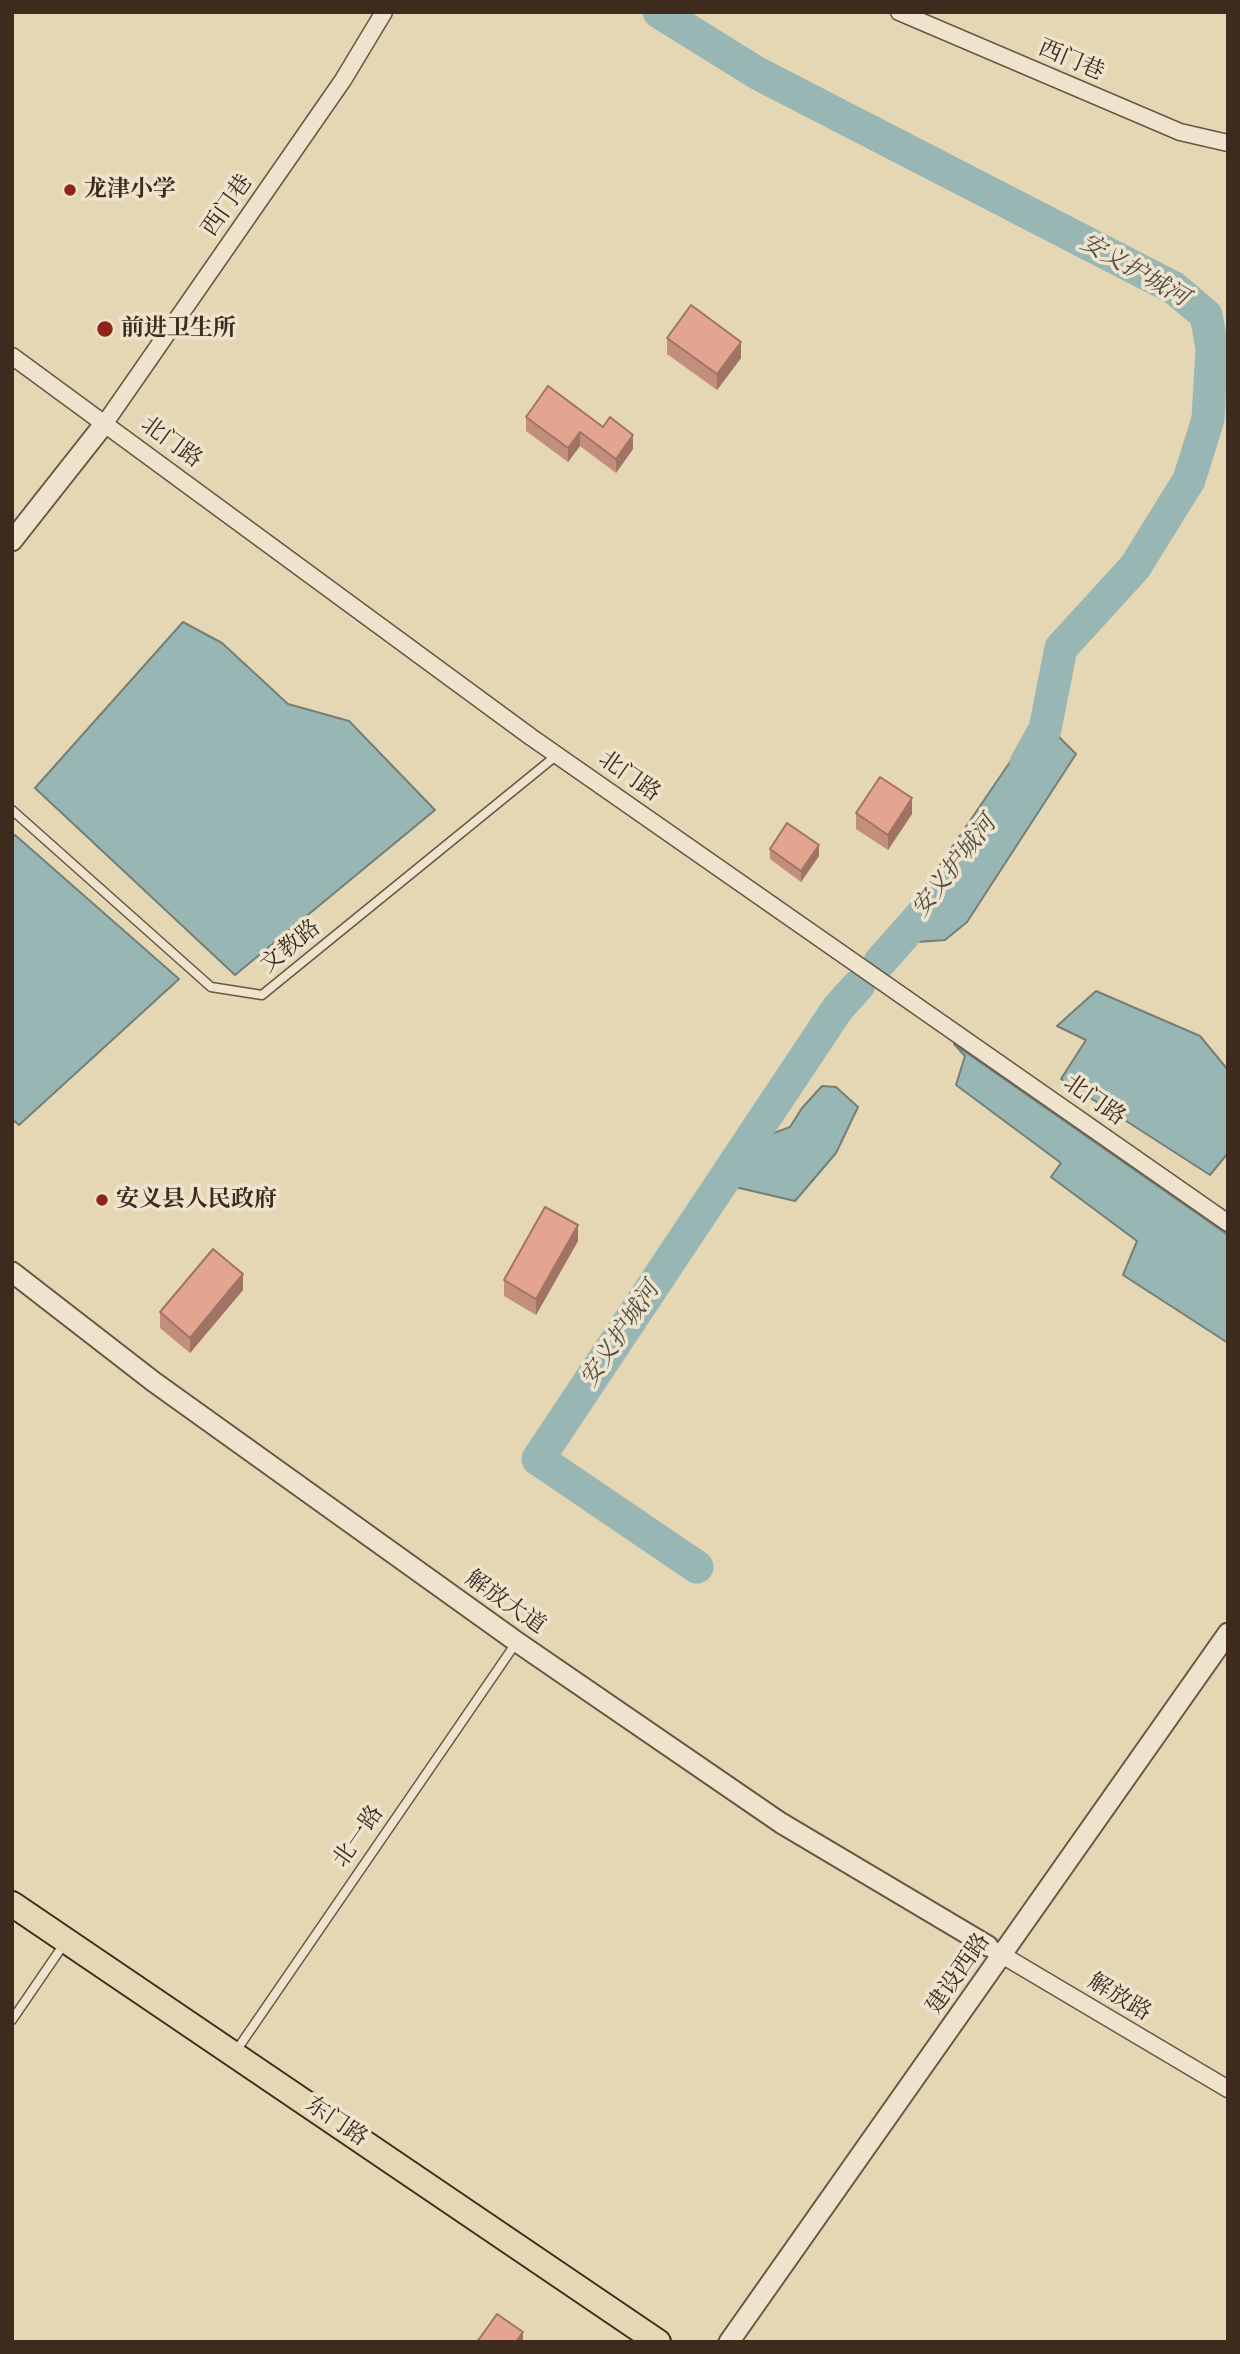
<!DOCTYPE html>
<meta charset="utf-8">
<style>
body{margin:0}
#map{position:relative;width:1240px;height:2354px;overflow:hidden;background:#e5d6b4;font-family:"IM FELL French Canon",serif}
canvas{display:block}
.frame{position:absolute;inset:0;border:14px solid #3e2b1d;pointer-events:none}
</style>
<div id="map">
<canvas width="1240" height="2354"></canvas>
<div class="frame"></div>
</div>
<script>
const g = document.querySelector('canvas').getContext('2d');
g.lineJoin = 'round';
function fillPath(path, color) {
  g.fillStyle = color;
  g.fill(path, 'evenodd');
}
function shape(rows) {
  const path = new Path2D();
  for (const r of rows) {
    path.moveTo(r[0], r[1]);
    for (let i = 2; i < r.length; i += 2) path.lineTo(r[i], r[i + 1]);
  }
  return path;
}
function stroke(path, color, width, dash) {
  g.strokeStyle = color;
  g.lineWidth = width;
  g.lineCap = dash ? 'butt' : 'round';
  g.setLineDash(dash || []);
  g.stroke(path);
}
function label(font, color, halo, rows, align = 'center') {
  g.font = font + ' "IM FELL French Canon","Noto Serif SC",serif';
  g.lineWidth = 7;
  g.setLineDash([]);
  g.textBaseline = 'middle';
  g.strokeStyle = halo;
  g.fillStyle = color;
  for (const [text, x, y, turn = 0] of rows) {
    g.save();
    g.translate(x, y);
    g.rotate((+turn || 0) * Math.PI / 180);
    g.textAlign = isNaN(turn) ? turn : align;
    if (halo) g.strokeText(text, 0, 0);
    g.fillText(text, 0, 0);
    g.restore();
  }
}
const water = shape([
 [183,622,222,643,288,704,349,721,435,810,235,975,35,788,183,622],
 [1040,718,1076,754,967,922,945,940,875,945,918,897,1040,718],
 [15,835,179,979,19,1125,12,1119,12,838,15,835],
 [1096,991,1200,1036,1228,1070,1228,1153,1210,1175,1061,1079,1086,1040,1057,1026,1096,991],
 [954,1044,1228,1235,1228,1343,1123,1275,1137,1241,1051,1177,1061,1163,956,1085,965,1056,954,1044],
 [822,1086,836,1087,858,1107,836,1153,795,1201,735,1187,757,1149,774,1133,790,1127,802,1108,822,1086]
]);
fillPath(water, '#98b7b4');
stroke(water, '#747f78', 2);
stroke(shape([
 [659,12,757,73,1174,288,1206,315,1212,348,1208,419,1189,480,1135,567,1061,648,1045,729,1026,763],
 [880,962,925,911],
 [697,1567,538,1459,838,1008,859,985]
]), '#98b7b4', 33);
const service = shape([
 [12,810,211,987,262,995,557,755],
 [12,2020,64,1944],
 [236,2051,516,1643]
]);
const minor = shape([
 [899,12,1180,132,1228,143],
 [12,356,531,737,1228,1223],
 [105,423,343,80,384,12],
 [992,1949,1228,2089]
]);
const tertiary = shape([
 [12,541,105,423],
 [12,1272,154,1382,517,1642,781,1823,988,1946],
 [729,2342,1228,1633]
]);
const primary = shape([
 [12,1904,658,2342]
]);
stroke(service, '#685643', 11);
stroke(minor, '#685643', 19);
stroke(tertiary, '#685643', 23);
stroke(primary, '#3e2b1d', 28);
stroke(service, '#eee4ce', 8);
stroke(minor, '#eee4ce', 16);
stroke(tertiary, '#eee4ce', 19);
stroke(primary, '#e5d6b4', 24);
fillPath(shape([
 [667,338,741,358,717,390,667,354],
 [526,417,603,427,633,449,616,473,580,446,568,462,526,431],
 [856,813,912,814,888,850,856,829],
 [770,849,819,856,801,882,770,859],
 [578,1241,536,1315,504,1296,504,1280],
 [243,1290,190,1353,160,1328,160,1312]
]), '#c48e7c');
fillPath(shape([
 [741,342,741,358,717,390,717,374],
 [580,432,580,446,568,462,568,448],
 [633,435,633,449,616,473,616,459],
 [912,798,912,814,888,850,888,835],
 [819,845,819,856,801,882,801,871],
 [578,1225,578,1241,536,1315,536,1299],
 [243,1274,243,1290,190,1353,190,1338],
 [523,2332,523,2342,516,2342]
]), '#a07465');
const building = shape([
 [691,305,741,342,717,374,667,338,691,305],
 [548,386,603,427,610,417,633,435,616,459,580,432,568,448,526,417,548,386],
 [880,777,912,798,888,835,856,813,880,777],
 [787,823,819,845,801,871,770,849,787,823],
 [545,1207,578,1225,536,1299,504,1280,545,1207],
 [213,1249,243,1274,190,1338,160,1312,213,1249],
 [497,2314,523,2332,516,2342,477,2342,497,2314]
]);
fillPath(building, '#e4a590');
stroke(building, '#a07465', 2);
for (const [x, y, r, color] of [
 [70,190,7,"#8f2418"],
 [105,329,9,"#8f2418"],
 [102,1200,7,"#8f2418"]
]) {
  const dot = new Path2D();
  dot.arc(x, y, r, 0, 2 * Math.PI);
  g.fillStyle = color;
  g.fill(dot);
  stroke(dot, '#eee4ce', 2.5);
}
label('23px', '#3e2b1d', '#eee4ce', [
 ["西门巷",1071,61,23],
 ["西门巷",228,206,-55],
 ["北门路",171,443,36],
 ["北门路",629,777,35],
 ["文教路",291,947,-39],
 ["北门路",1094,1101,35],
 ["解放大道",505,1603,35],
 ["北一路",359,1837,-55],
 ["建设西路",959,1974,-55],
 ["解放路",1119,1998,31],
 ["东门路",336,2122,34]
]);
label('bold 23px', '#3e2b1d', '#eee4ce', [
 ["龙津小学",84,190],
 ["前进卫生所",121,329],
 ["安义县人民政府",116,1200]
], 'left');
label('italic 24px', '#544e43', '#eee4ce', [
 ["安义护城河",1134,271,30],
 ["安义护城河",955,867,-52],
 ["安义护城河",621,1335,-56]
]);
</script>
